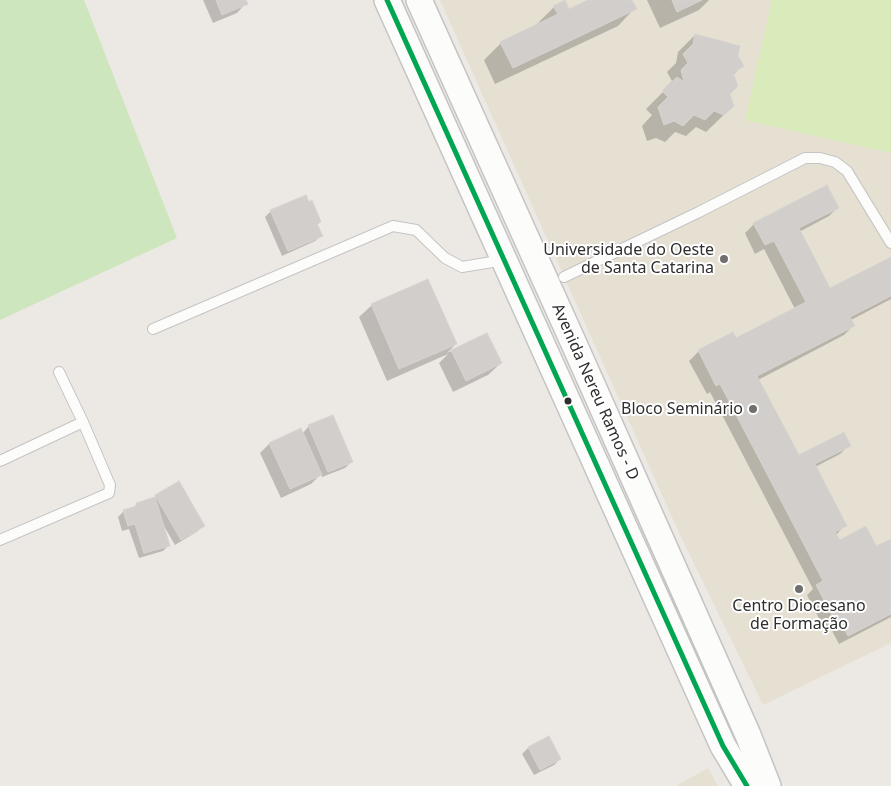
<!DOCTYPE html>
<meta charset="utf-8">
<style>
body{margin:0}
canvas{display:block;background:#ece8e4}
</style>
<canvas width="891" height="786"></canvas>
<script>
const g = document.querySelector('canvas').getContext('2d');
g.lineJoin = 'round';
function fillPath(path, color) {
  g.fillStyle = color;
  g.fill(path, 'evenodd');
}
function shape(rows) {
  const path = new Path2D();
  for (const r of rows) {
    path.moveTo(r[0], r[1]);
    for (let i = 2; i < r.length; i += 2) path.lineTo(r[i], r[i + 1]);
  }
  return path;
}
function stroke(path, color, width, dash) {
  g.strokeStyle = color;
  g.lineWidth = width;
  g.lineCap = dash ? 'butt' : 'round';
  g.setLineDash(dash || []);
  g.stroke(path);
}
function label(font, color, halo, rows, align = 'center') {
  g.font = font + ' "Noto Sans",sans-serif';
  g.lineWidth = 4;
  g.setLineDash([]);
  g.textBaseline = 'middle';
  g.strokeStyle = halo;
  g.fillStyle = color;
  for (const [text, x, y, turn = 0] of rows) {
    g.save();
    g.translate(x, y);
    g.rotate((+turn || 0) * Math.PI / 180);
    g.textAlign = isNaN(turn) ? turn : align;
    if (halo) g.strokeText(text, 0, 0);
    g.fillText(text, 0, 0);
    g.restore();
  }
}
fillPath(shape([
 [440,0,891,0,891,643,763,705,680,535],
 [708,768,718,786,676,786]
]), '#e6e0d3');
fillPath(shape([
 [0,0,84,0,177,238,0,320]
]), '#cee6be');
fillPath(shape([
 [772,0,891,0,891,153,745,120]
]), '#d9eabb');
fillPath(shape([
 [203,0,245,0,246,3,237,13,213,23],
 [591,0,631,0,635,8,618,26,495,84,484,60,501,43,538,25,537,24,554,7,569,11],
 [647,0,709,0,699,10,660,28],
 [695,35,737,56,743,65,732,76,729,94,733,106,706,132,696,127,686,136,675,132,665,142,656,138,647,141,642,126,652,115,646,109,665,90,664,89,672,81,667,72,676,63,678,52],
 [308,204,320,222,317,225,321,236,315,241,282,256,265,217,271,211],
 [838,207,829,216,799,232,830,290,891,258,891,299,851,320,853,326,844,335,758,380,798,457,849,445,840,454,815,467,845,525,836,535,839,542,876,548,891,540,891,617,839,644,830,627,825,630,807,595,813,589,710,392,707,394,689,361,699,351,732,334,735,339,795,309,764,249,755,254,745,233,754,224],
 [372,305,456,344,447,353,487,334,501,363,488,375,453,392,439,363,448,354,387,381,359,317],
 [309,426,351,462,345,468,322,477,321,474,311,484,281,498,260,453,269,444,302,434],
 [156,496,203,525,198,531,175,545,164,526,163,526,169,545,163,551,139,558,129,529,122,531,118,517,124,511,132,509,137,504,153,499],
 [548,738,560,759,554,765,534,775,522,754,528,748]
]), '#0003');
const building = shape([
 [216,0,246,0,248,4,222,15,216,0],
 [565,0,569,9,588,0,632,0,637,9,513,68,500,42,558,14,553,6,565,0],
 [672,0,702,0,677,12,672,0],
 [695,34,740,46,738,56,744,66,733,73,738,86,730,94,734,106,724,115,714,111,705,120,694,115,683,126,674,121,664,125,658,107,668,97,662,91,677,77,684,82,681,70,688,63,683,54,693,44,695,34],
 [827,185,839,208,799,228,830,288,891,257,891,296,850,317,855,326,757,376,799,455,844,432,851,446,815,464,847,526,835,532,840,540,866,526,876,546,891,539,891,614,848,636,839,619,835,621,816,585,823,581,720,384,716,386,698,350,733,332,736,338,806,302,774,241,765,245,753,223,827,185],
 [306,195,309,202,312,200,321,222,317,224,323,236,288,251,270,210,306,195],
 [428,279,457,344,399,369,371,304,428,279],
 [487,333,502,363,466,381,451,350,487,333],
 [333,415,353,462,328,472,308,425,333,415],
 [301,428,322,475,290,489,269,443,301,428],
 [179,481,205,526,181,540,155,495,179,481],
 [155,497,170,546,144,553,135,524,128,526,123,510,137,506,136,503,155,497],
 [549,736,561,759,540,770,528,747,549,736]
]);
fillPath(building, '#d1cecb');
stroke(building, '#d7d4d0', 1);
const service = shape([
 [564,277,699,212,805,158,820,158,835,162,847,171,891,243],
 [153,329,393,226,416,230,445,258,462,267,504,260],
 [0,461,83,422,59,372],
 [0,540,109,493,110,485,83,422]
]);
const tertiary = shape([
 [387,0,723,746,747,786],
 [419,0,575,346,748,735,768,786]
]);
stroke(service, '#c5c4c5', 12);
stroke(tertiary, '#c5c4c5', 28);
stroke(service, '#fcfcfb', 10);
stroke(tertiary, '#fcfcfb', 25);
stroke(shape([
 [387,0,723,746,747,786]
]), '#00a651', 5);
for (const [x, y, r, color] of [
 [724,259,5,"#706f6e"],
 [568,401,4.5,"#2e2e2e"],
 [753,409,5,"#706f6e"],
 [799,589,5,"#706f6e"]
]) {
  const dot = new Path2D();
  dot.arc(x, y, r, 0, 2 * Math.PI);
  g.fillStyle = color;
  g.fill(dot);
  stroke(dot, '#fff', 2);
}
label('16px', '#2e2e2e', '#fff', [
 ["Universidade do Oeste",714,250],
 ["de Santa Catarina",714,268],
 ["Bloco Seminário",743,409],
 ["Centro Diocesano",799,606,"center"],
 ["de Formação",799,624,"center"]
], 'right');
label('16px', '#2e2e2e', '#fff', [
 ["Avenida Nereu Ramos - D",595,392,66]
]);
</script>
